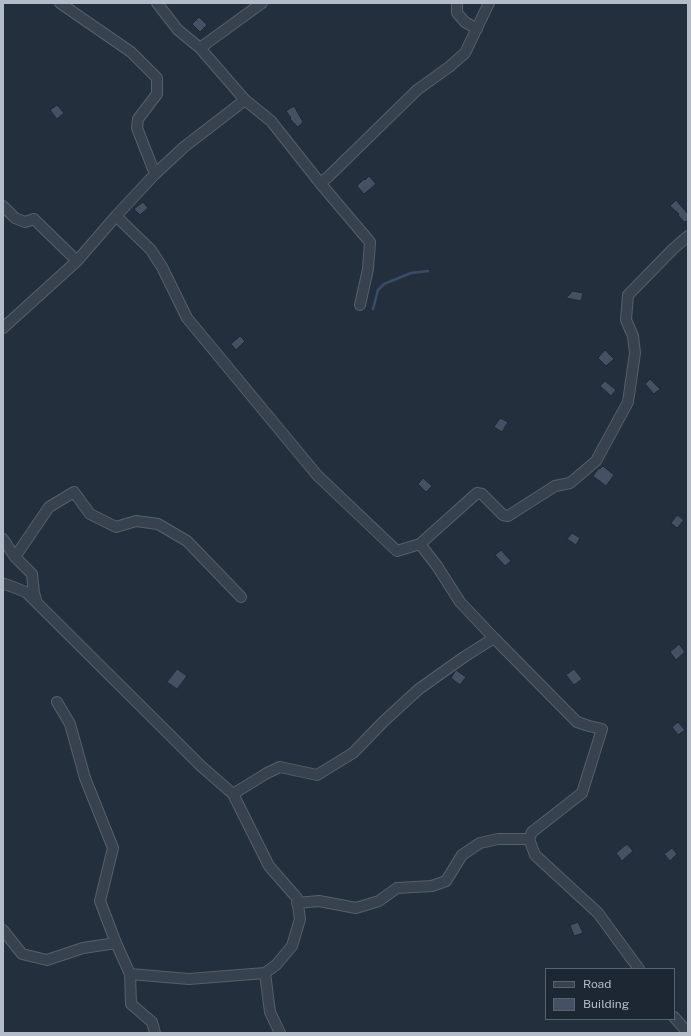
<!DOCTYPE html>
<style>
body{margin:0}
#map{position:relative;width:691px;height:1036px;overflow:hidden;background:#242f3e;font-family:"Public Sans",sans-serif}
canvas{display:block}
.frame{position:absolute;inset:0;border:4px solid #b4bcc9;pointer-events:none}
.legend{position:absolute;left:545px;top:968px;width:130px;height:52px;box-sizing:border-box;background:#1d2633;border:1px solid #59626f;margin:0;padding:5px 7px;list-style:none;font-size:12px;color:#b4bcc9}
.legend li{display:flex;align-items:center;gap:8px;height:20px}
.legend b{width:20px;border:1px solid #59626f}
</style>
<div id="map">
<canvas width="691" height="1036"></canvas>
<div class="frame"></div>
<ul class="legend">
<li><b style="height:5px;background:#38414e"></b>Road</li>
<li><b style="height:11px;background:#455162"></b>Building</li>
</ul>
</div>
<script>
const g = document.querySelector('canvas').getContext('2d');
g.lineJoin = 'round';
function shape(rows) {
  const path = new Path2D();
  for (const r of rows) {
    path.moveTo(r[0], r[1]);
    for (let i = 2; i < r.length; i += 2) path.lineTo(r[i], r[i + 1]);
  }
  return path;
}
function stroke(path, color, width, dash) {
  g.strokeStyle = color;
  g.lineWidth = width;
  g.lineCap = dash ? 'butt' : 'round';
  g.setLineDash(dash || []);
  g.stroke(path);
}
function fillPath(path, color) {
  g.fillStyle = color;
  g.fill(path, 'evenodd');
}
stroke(shape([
 [373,309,378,290,384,284,411,273,428,271]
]), '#394c67', 2.5);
const building = shape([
 [199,17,207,25,200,32,192,24,199,17],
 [57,105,64,113,57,119,50,110,57,105],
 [294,106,303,122,298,127,290,119,291,118,286,111,294,106],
 [369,176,376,184,364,194,357,186,364,179,365,180,369,176],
 [676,200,688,214,688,223,686,221,684,222,678,215,679,214,670,206,676,200],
 [143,202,148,208,140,215,134,209,143,202],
 [572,291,583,293,581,301,566,298,571,293,572,291],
 [240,336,245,341,236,350,231,344,240,336],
 [605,350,614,359,606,366,598,358,605,350],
 [650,379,660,389,654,394,645,384,650,379],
 [605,381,616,390,611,396,600,386,605,381],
 [500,418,508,422,502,432,494,427,500,418],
 [603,466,614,475,606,486,593,476,599,468,600,469,603,466],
 [423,478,432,486,426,492,418,484,423,478],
 [677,515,684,520,677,528,671,523,677,515],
 [572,533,580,538,576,545,567,539,572,533],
 [501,550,511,561,505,566,495,555,501,550],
 [679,644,685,652,676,660,670,652,679,644],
 [177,669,187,676,177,689,167,682,177,669],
 [574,669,582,679,574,685,566,675,574,669],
 [456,670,466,677,460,685,451,678,456,670],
 [678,722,685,730,678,735,672,727,678,722],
 [627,844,633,851,622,861,616,853,627,844],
 [672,848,677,854,670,861,664,854,672,848],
 [578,922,583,933,574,936,570,925,578,922]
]);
fillPath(building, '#455162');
stroke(building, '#1f2835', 1);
const minor = shape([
 [60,3,131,52,157,78,157,94,138,119,137,128,155,174],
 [157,3,178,30,200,48,245,100,271,121,320,183,370,242,368,269,360,305],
 [457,3,457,13,465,22,477,29],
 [200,48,262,3],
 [320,183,328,177,417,90,449,67,465,53,489,3],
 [3,206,15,218,25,222,34,219,77,261],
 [116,216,151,250,162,267,187,318,317,475,397,551,420,544,477,493,482,494,503,515,508,516,555,486,570,483,596,461,628,402,635,353,633,336,626,320,628,295,673,249,688,236],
 [3,328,77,261,116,216,155,174,184,147,245,100],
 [3,539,15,557,32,574,34,593,37,603,202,767,233,794,269,866,297,898,300,919,292,946,276,965,265,973,189,979,130,974],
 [420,544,437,566,460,602,494,638,577,722,589,726,602,729,582,793,532,832,529,839,535,855,598,913,639,969],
 [15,557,49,507,74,492,90,514,116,527,136,521,158,524,187,541,241,597],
 [3,585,5,584,26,592,37,603],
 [57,702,70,724,85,778,113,848,100,901,116,943],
 [233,794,267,773,280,767,317,775,353,753,384,721,419,689,464,657,494,638],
 [297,903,319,901,356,908,379,901,397,888,432,886,446,881,462,855,480,843,498,839,529,839],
 [3,930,22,954,47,960,83,948,116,943,130,974,131,1004,152,1022,155,1033],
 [265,973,270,1012,280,1033],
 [674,1017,688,1033]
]);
stroke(minor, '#565f6c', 12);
stroke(minor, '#38414e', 10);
</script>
